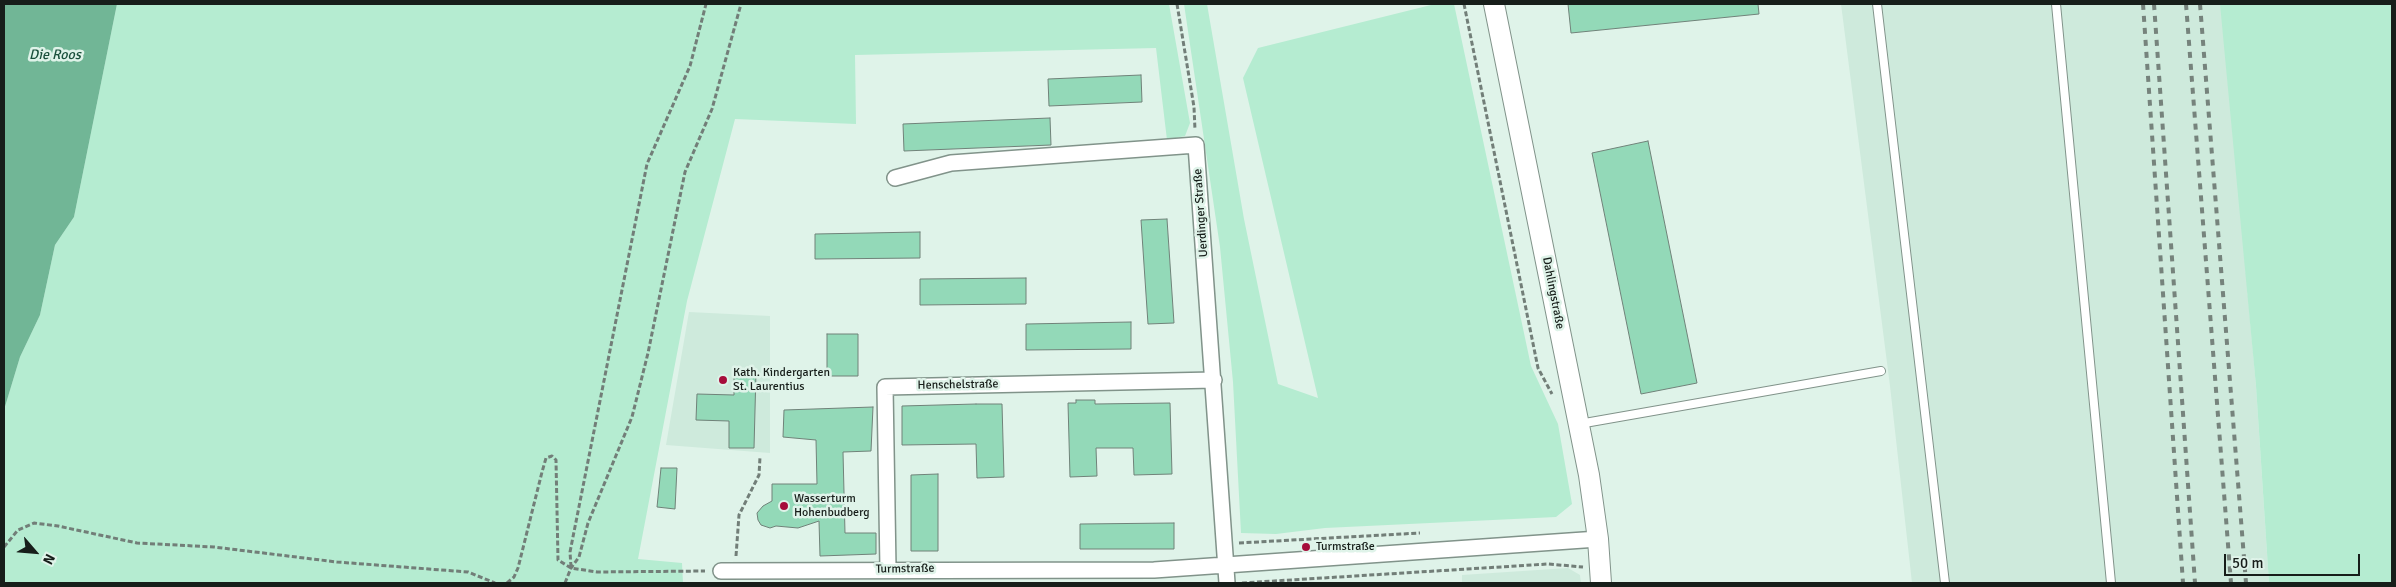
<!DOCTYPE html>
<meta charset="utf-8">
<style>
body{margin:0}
#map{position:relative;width:2396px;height:587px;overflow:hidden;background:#dff3e9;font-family:Signika,sans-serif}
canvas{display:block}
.frame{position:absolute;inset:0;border:5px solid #171e1a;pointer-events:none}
.north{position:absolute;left:10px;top:527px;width:50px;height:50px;-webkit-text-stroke:4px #dff3e9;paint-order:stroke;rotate:117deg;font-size:14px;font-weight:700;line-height:20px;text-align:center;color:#171e1a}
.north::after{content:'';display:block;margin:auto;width:18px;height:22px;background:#171e1a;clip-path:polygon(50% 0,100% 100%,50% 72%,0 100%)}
.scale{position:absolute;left:2224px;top:554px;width:136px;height:22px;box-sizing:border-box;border:2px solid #171e1a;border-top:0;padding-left:6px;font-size:15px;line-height:18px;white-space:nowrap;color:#171e1a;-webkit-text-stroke:4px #dff3e9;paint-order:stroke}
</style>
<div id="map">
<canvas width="2396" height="587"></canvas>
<div class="frame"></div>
<div class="north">N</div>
<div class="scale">50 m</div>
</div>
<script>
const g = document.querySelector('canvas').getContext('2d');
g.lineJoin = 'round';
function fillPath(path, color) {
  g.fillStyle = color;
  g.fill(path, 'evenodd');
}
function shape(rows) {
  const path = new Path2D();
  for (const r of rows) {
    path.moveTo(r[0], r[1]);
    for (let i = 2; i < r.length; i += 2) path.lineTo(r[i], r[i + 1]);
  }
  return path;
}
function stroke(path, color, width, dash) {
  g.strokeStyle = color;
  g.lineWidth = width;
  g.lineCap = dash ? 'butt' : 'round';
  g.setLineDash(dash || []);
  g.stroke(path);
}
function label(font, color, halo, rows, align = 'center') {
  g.font = font + ' Signika,sans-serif';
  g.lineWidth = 5;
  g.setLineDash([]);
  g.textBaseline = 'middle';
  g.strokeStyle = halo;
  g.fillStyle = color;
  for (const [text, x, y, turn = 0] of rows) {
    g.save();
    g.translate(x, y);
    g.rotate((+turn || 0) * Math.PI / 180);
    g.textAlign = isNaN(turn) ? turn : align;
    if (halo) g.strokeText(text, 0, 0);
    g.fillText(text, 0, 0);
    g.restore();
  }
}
fillPath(shape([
 [1841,4,2222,4,2256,386,2269,583,1912,583,1890,386],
 [689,312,770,316,770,453,666,445],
 [1568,568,1580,575,1581,583,1462,583,1462,575]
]), '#ceeadc');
fillPath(shape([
 [117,4,1169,4,1190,123,1185,136,1167,140,1156,48,855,55,856,124,735,119,687,301,638,559,682,563,683,583,4,583,4,410,20,357,40,315,55,245,74,217],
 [1184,4,1207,4,1244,219,1278,384,1318,398,1243,78,1258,48,1435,4,1454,4,1531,366,1558,424,1572,504,1556,517,1325,528,1276,534,1241,533,1233,382,1220,247],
 [2220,4,2392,4,2392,583,2269,583,2256,386]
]), '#b5ecd1');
fillPath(shape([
 [4,4,117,4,74,217,55,245,40,315,20,357,4,410]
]), '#71b696');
const building = shape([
 [1568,4,1758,4,1759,14,1571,33,1568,4],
 [1141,75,1142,102,1049,106,1048,79,1141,75],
 [1050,118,1051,145,904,151,903,124,1050,118],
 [1648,141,1697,383,1641,394,1592,153,1648,141],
 [1167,219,1174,323,1148,324,1141,220,1167,219],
 [920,232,920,258,815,259,815,234,920,232],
 [1026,278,1026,304,920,305,920,279,1026,278],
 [1131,322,1131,349,1026,350,1026,324,1131,322],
 [827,334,858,334,858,376,827,376,827,334],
 [734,372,756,372,754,448,729,448,729,421,696,420,697,394,734,395,734,372],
 [1076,400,1095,400,1095,404,1170,403,1172,474,1134,475,1133,448,1096,448,1097,476,1070,477,1068,403,1076,403,1076,400],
 [976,404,1002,404,1004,477,977,478,976,444,902,445,902,406,976,404],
 [873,407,871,451,843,452,845,533,876,533,876,554,820,556,819,521,798,528,776,526,770,528,761,525,758,520,757,513,763,506,772,501,772,484,817,484,816,440,783,437,784,410,873,407],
 [661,468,677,468,675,509,657,507,661,468],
 [938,474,938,551,911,551,911,475,938,474],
 [1174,523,1174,549,1080,549,1080,524,1174,523]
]);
fillPath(building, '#93d9b8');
stroke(building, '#708279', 1);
const lane = shape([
 [1877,4,1945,583],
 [2056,4,2111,583],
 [1579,424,1881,371]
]);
const street = shape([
 [895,178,951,163,1196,145,1227,583],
 [888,569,885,387,1214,380],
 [721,571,1154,570,1598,539]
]);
const secondary = shape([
 [1494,4,1589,475,1598,539,1601,583]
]);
stroke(lane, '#81938a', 10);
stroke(street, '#81938a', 18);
stroke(secondary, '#81938a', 22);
stroke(shape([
 [1177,4,1194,107,1195,130],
 [1464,4,1538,368,1552,394],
 [1239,543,1420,533],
 [4,547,18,530,34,523,58,526,137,543,214,547,337,562,468,572,495,583],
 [736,556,739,515,759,475,760,457],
 [571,567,570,552,647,164,690,66,706,4],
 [507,583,514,577,518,568,542,472,546,458,552,456,556,460,558,560,571,568,597,572,705,571],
 [565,583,571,568,579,557,588,523,632,417,648,353,685,172,712,109,741,4],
 [1242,583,1548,564,1583,567]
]), '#727e78', 3, [5, 2.5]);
stroke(lane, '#fff', 8);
stroke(street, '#fff', 15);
stroke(secondary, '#fff', 20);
stroke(shape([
 [2143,4,2183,583],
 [2154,4,2195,583],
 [2186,4,2231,583],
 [2200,4,2246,583]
]), '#76837c', 4, [6, 6]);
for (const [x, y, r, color] of [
 [723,380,5,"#a60d3b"],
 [784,506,5,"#a60d3b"],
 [1306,547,5,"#a60d3b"]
]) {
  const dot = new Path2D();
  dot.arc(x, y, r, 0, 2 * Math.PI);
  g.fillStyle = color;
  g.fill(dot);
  stroke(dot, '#dff3e9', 2);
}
label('12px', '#171e1a', '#dff3e9', [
 ["Uerdinger Straße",1201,213,-94],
 ["Dahlingstraße",1553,293,79],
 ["Henschelstraße",958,385,-1],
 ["Turmstraße",905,569,-1]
]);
label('12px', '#171e1a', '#dff3e9', [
 ["Kath. Kindergarten",733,373],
 ["St. Laurentius",733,387],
 ["Wasserturm",794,499],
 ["Hohenbudberg",794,513],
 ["Turmstraße",1316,547]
], 'left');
label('italic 14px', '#1b513c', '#dff3e9', [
 ["Die Roos",55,55]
]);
</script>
